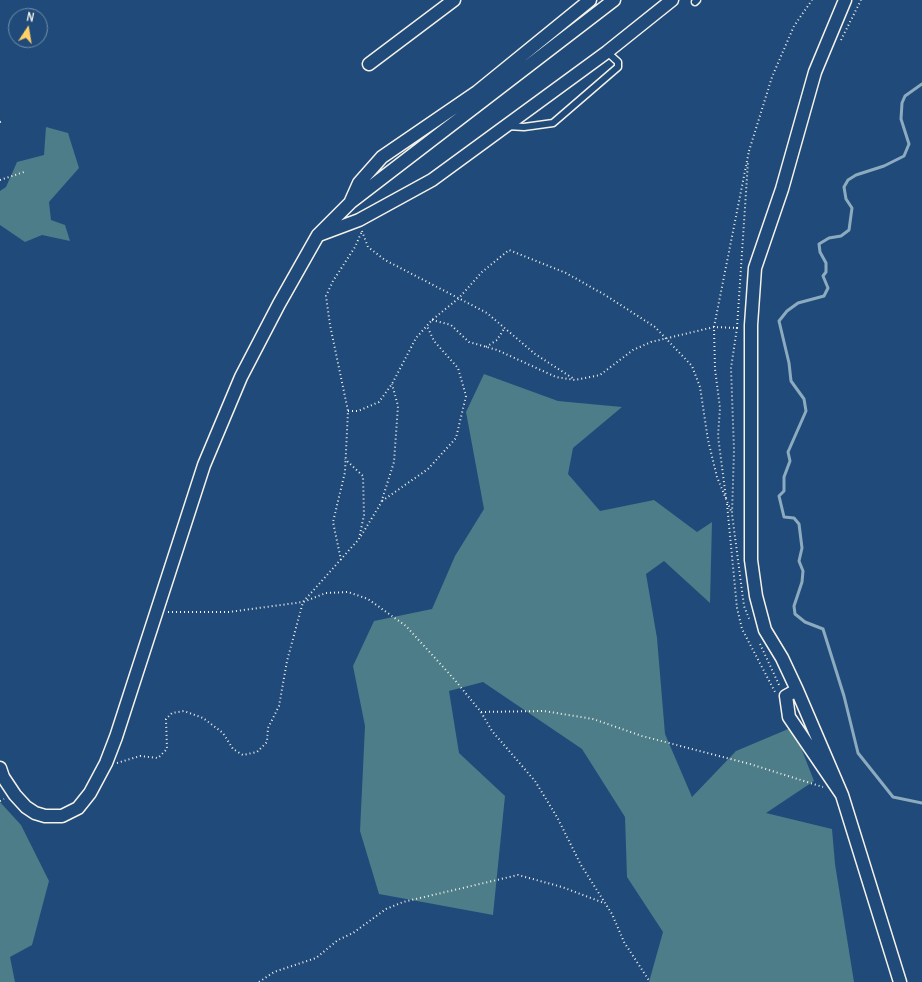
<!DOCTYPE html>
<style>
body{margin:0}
#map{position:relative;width:922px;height:982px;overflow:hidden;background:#1f4a7a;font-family:Delius,sans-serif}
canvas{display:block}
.north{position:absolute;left:8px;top:8px;width:40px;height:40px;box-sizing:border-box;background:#1f4a7a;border:1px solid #748da6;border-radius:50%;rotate:12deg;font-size:11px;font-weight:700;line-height:16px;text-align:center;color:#f4f1e8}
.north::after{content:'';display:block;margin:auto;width:14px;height:18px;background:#ffd166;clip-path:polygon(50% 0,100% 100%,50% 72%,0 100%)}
</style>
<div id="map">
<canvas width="922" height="982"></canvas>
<div class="north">N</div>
</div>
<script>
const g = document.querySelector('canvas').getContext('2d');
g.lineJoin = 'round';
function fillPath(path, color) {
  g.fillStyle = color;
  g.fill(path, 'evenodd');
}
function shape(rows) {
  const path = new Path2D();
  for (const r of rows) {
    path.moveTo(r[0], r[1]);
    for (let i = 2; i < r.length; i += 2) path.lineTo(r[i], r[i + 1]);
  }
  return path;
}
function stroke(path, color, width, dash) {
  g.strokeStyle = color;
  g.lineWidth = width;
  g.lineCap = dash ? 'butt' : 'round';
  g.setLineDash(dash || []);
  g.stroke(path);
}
fillPath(shape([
 [46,127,68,133,79,168,49,202,51,220,65,225,70,241,42,235,25,242,0,225,0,191,6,187,17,162,44,155],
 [484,374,558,401,622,407,573,448,568,474,600,511,654,500,697,532,712,522,710,603,664,561,646,574,657,638,665,734,692,797,736,751,793,727,814,781,766,813,832,829,835,864,854,982,649,982,663,932,627,877,625,817,582,749,483,682,449,691,459,753,505,796,493,915,379,894,360,831,365,726,353,666,374,621,432,609,455,556,484,509,466,412],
 [0,802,21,825,49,881,32,945,10,957,15,982,0,982]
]), '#4c7d88');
stroke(shape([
 [922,84,905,96,902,103,901,119,909,144,904,156,884,166,856,175,848,180,844,187,846,199,852,208,849,230,841,236,829,238,819,244,820,252,826,263,826,272,823,276,828,288,824,296,798,303,787,311,779,321,789,363,791,381,804,399,806,411,788,452,790,461,784,477,784,491,779,496,784,517,794,518,799,524,802,548,799,561,803,571,802,582,794,606,795,614,805,622,823,629,844,696,858,753,893,797,922,803]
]), '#8cabbe', 3);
const lane = shape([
 [695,2,697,0],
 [507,126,524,127,553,123,618,67,618,62,607,52]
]);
const street = shape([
 [369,64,454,0],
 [351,201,359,183,382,157,477,92,590,0],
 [319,235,359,220,432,180,607,52,672,0],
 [797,690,782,658,765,630,756,596,751,560,751,325,755,268,782,189,815,72,845,0],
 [0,768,3,777,15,795,26,807,35,813,45,816,62,816,78,808,90,793,106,763,116,737,204,465,241,377,279,304,318,235,351,202,614,0],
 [842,795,789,717,786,696,797,690,842,795,900,982]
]);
stroke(lane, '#f4f1e8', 9);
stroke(street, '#f4f1e8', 15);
stroke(shape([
 [841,40,861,0],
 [0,122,3,121],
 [749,151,772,77,794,26,812,0],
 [0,180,24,172],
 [362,231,368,247,385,260,487,313,535,354,574,379],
 [432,320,451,325,469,342,497,350,556,377,575,380,600,375,633,350,651,342,714,327,737,328,731,368,734,450,732,514,744,606,750,621],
 [737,328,748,162],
 [486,347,497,340,504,329],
 [348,411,358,411,379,402,392,384,416,338,432,320,459,298,482,272,509,250,566,273,605,295,655,327,692,366,700,387,708,440,717,477,731,511],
 [726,498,718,436,720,408,715,369,714,327,749,151],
 [382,501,428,469,456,438,466,396,458,368,434,341,427,326],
 [727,504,737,608,742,629,775,692],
 [361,536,381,503,394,462,398,406,392,384],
 [341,560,333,522,345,472,348,411,330,325,326,296,333,281,355,247,362,231],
 [168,612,229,612,303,602,359,539,364,515,363,476,345,459],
 [760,644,780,687],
 [481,712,544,711,593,719,642,736,750,764,823,787],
 [117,763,140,756,158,758,167,749,166,719,172,713,184,711,203,718,223,733,233,749,243,755,257,752,267,742,268,728,279,706,287,661,303,602,326,593,348,592,368,599,406,626,454,679,481,712,492,731,535,781,557,817,581,865,612,914,624,942,650,982],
 [0,801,4,799],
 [259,982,274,972,316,958,338,940,353,933,386,909,403,902,518,875,562,887,604,903]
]), '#f4f1e8', 2, [1, 3]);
stroke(lane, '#1f4a7a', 6);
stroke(street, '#1f4a7a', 12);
</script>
